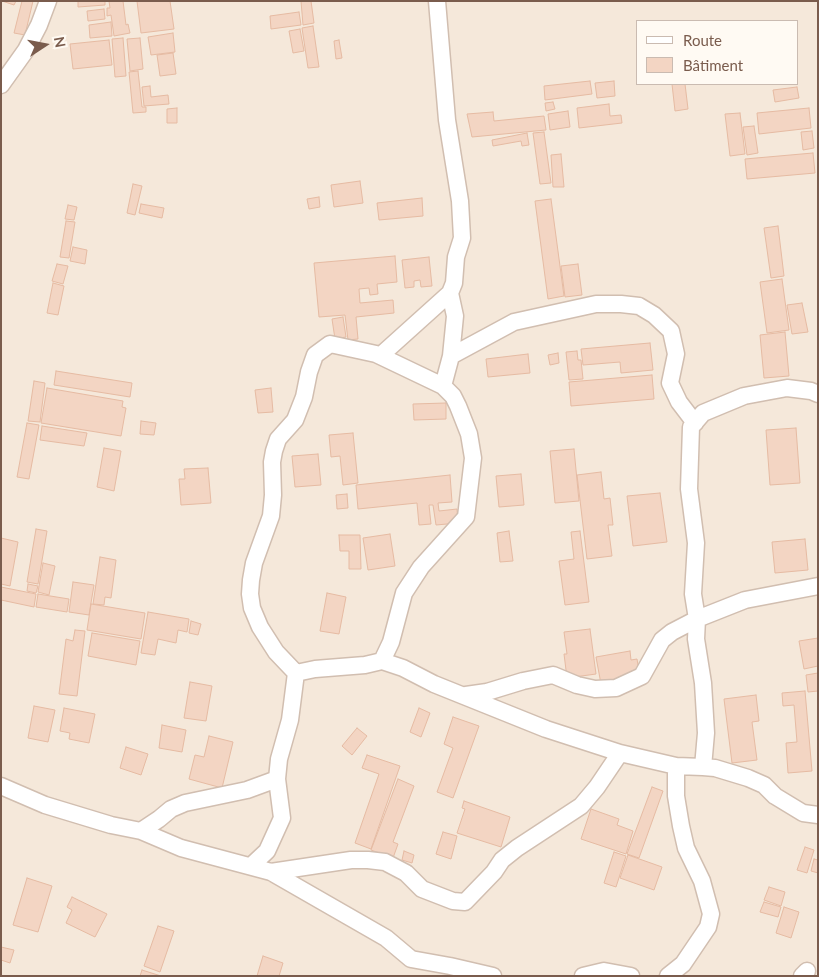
<!DOCTYPE html>
<meta charset="utf-8">
<style>
body{margin:0}
#map{position:relative;width:819px;height:977px;overflow:hidden;background:#fdf6ec;font-family:Lato,sans-serif}
canvas{display:block}
.frame{position:absolute;inset:0;border:2px solid #7a5c4d;pointer-events:none}
.legend{position:absolute;left:636px;top:20px;width:162px;height:65px;box-sizing:border-box;background:#fffaf3;border:1px solid #cabbb1;margin:0;padding:6px 9px;list-style:none;font-size:15px;color:#7a5c4d}
.legend li{display:flex;align-items:center;gap:10px;height:25px}
.legend b{width:25px;border:1px solid #cabbb1}
.north{position:absolute;left:20px;top:20px;width:50px;height:50px;-webkit-text-stroke:4px #fffaf3;paint-order:stroke;rotate:79deg;font-size:14px;font-weight:700;line-height:20px;text-align:center;color:#7a5c4d}
.north::after{content:'';display:block;margin:auto;width:18px;height:22px;background:#7a5c4d;clip-path:polygon(50% 0,100% 100%,50% 72%,0 100%)}
</style>
<div id="map">
<canvas width="819" height="977"></canvas>
<div class="frame"></div>
<ul class="legend">
<li><b style="height:6px;background:#fff"></b>Route</li>
<li><b style="height:14px;background:#f3d5c3"></b>Bâtiment</li>
</ul>
<div class="north">N</div>
</div>
<script>
const g = document.querySelector('canvas').getContext('2d');
g.lineJoin = 'round';
function fillPath(path, color) {
  g.fillStyle = color;
  g.fill(path, 'evenodd');
}
function shape(rows) {
  const path = new Path2D();
  for (const r of rows) {
    path.moveTo(r[0], r[1]);
    for (let i = 2; i < r.length; i += 2) path.lineTo(r[i], r[i + 1]);
  }
  return path;
}
function stroke(path, color, width, dash) {
  g.strokeStyle = color;
  g.lineWidth = width;
  g.lineCap = dash ? 'butt' : 'round';
  g.setLineDash(dash || []);
  g.stroke(path);
}
fillPath(shape([
 [1,1,818,1,818,976,1,976],
 [638,21,798,21,798,84,638,84]
]), '#f5e8da');
const building = shape([
 [2,1,16,1,14,5,2,1],
 [22,1,33,1,25,35,14,33,22,1],
 [78,1,105,1,105,5,78,7,78,1],
 [109,1,123,1,126,25,128,24,130,33,114,36,111,15,107,16,107,8,110,8,109,1],
 [137,1,170,1,174,29,141,33,137,1],
 [301,1,311,1,314,23,303,25,301,1],
 [104,9,105,19,88,21,87,11,104,9],
 [299,12,301,25,271,29,270,16,299,12],
 [111,22,112,36,90,38,89,25,111,22],
 [313,26,319,67,308,68,302,28,313,26],
 [300,29,304,51,293,53,289,31,300,29],
 [173,33,175,52,151,55,148,37,173,33],
 [123,38,126,76,115,77,112,39,123,38],
 [140,38,143,69,130,71,127,39,140,38],
 [109,40,112,65,73,69,70,44,109,40],
 [339,40,342,58,336,59,334,41,339,40],
 [173,53,176,74,160,76,157,55,173,53],
 [138,71,142,107,146,107,146,112,133,113,129,72,138,71],
 [590,81,592,94,545,100,544,86,590,81],
 [614,81,615,96,597,98,595,83,614,81],
 [672,84,685,84,688,109,675,111,672,84],
 [150,86,151,97,168,95,169,104,144,106,142,87,150,86],
 [797,87,799,98,775,102,773,90,797,87],
 [553,102,555,109,546,111,545,103,553,102],
 [609,104,610,116,621,115,622,123,579,128,577,108,609,104],
 [177,108,177,123,167,123,167,109,177,108],
 [809,108,811,128,759,134,757,113,809,108],
 [568,111,570,127,550,130,548,114,568,111],
 [493,112,494,121,544,116,546,130,472,137,467,114,493,112],
 [740,113,745,154,730,156,725,114,740,113],
 [754,126,758,153,747,155,743,127,754,126],
 [812,131,814,148,803,150,801,132,812,131],
 [544,132,551,183,540,184,533,133,544,132],
 [527,133,529,145,522,146,521,141,493,146,492,140,527,133],
 [813,153,815,173,747,179,745,159,813,153],
 [561,154,564,187,553,187,551,155,561,154],
 [360,181,363,203,334,207,331,185,360,181],
 [133,184,142,186,135,215,127,213,133,184],
 [319,197,320,207,309,209,307,199,319,197],
 [422,198,423,216,379,220,377,203,422,198],
 [551,199,564,296,548,299,535,201,551,199],
 [141,204,164,208,162,218,139,213,141,204],
 [68,205,77,207,74,220,65,219,68,205],
 [66,221,75,222,69,258,60,257,66,221],
 [778,226,784,276,771,278,764,228,778,226],
 [73,247,87,250,85,264,70,261,73,247],
 [395,256,397,282,377,284,378,294,370,295,369,288,359,289,360,303,393,300,394,313,356,317,358,339,348,340,345,315,319,317,314,263,395,256],
 [429,257,432,286,421,287,420,280,414,281,414,287,405,288,402,260,429,257],
 [57,264,68,266,63,284,52,281,57,264],
 [578,264,582,295,565,297,561,266,578,264],
 [782,279,789,330,767,333,760,282,782,279],
 [53,283,64,286,58,315,47,313,53,283],
 [802,303,808,332,792,334,787,305,802,303],
 [343,317,346,337,335,339,332,319,343,317],
 [785,332,789,376,764,378,760,335,785,332],
 [650,343,653,370,621,373,620,362,583,365,581,349,650,343],
 [577,351,578,360,581,360,583,379,569,380,566,352,577,351],
 [558,353,559,363,550,365,548,355,558,353],
 [528,354,530,373,488,377,486,359,528,354],
 [56,371,132,383,130,397,54,385,56,371],
 [652,375,654,399,571,406,569,382,652,375],
 [34,381,45,383,40,422,28,421,34,381],
 [47,388,123,401,122,407,126,408,121,436,41,423,47,388],
 [271,388,273,412,258,413,255,390,271,388],
 [446,403,446,419,414,420,413,404,446,403],
 [141,421,156,423,154,435,140,434,141,421],
 [27,423,39,425,29,479,17,477,27,423],
 [42,426,87,433,84,446,40,440,42,426],
 [796,428,800,483,770,485,766,430,796,428],
 [353,433,358,483,343,485,340,456,331,457,329,435,353,433],
 [104,448,121,451,114,491,97,487,104,448],
 [574,449,579,501,555,503,550,451,574,449],
 [318,454,321,485,295,487,292,456,318,454],
 [208,468,211,503,181,505,179,479,185,479,184,469,208,468],
 [601,472,604,499,610,498,613,525,608,525,612,556,587,559,577,475,601,472],
 [521,474,524,505,499,507,496,476,521,474],
 [450,475,452,502,438,503,439,511,457,509,458,523,436,525,433,505,429,505,431,524,419,525,417,503,358,509,356,485,450,475],
 [660,493,667,542,633,546,627,496,660,493],
 [347,494,348,508,337,509,336,495,347,494],
 [36,529,47,531,38,584,27,582,36,529],
 [509,531,513,561,500,562,497,533,509,531],
 [580,531,589,602,565,605,559,561,574,559,571,532,580,531],
 [390,534,395,566,368,570,363,538,390,534],
 [339,535,360,535,361,569,349,569,349,551,340,551,339,535],
 [1,538,18,542,10,586,1,584,1,538],
 [805,539,808,570,775,573,772,542,805,539],
 [100,557,116,560,111,598,105,597,104,605,93,604,100,557],
 [43,563,55,566,49,595,38,592,43,563],
 [73,582,94,585,89,615,69,612,73,582],
 [28,584,38,586,36,593,27,591,28,584],
 [1,587,36,594,34,607,1,600,1,587],
 [327,593,346,597,339,634,320,631,327,593],
 [38,594,69,599,67,612,36,607,38,594],
 [91,604,145,613,141,639,87,630,91,604],
 [148,612,189,619,187,632,178,630,176,643,158,639,155,655,141,653,148,612],
 [191,621,201,624,198,635,189,633,191,621],
 [590,629,596,674,567,678,564,654,567,654,564,632,590,629],
 [75,630,85,631,77,696,59,694,66,639,73,641,75,630],
 [92,633,140,641,136,665,88,656,92,633],
 [818,638,818,666,804,669,799,641,818,638],
 [630,651,631,660,637,659,640,677,601,684,596,657,630,651],
 [818,673,818,691,808,692,806,675,818,673],
 [190,682,212,686,206,721,184,718,190,682],
 [805,691,812,771,788,773,786,743,797,742,794,705,783,706,782,693,805,691],
 [756,695,759,721,752,722,757,760,732,763,724,699,756,695],
 [34,706,55,710,48,742,28,738,34,706],
 [64,708,95,714,89,743,69,739,70,733,60,731,64,708],
 [419,708,430,713,421,737,410,732,419,708],
 [453,717,479,726,453,798,437,792,453,748,444,744,453,717],
 [162,725,186,730,182,752,159,748,162,725],
 [357,728,367,736,352,755,342,746,357,728],
 [209,736,233,742,222,788,189,779,195,755,204,757,209,736],
 [126,747,148,754,141,775,120,768,126,747],
 [367,755,400,766,371,849,355,843,379,774,362,768,367,755],
 [398,779,414,786,393,842,398,844,393,858,371,850,398,779],
 [652,787,663,791,639,858,627,854,652,787],
 [464,801,510,817,501,847,457,833,465,809,462,808,464,801],
 [591,809,619,819,617,825,633,831,626,854,581,839,591,809],
 [443,832,457,836,451,859,436,854,443,832],
 [805,847,814,850,807,873,797,870,805,847],
 [404,851,414,855,412,863,402,860,404,851],
 [614,852,626,856,616,887,604,883,614,852],
 [628,855,662,867,654,890,620,878,628,855],
 [814,859,818,860,818,873,811,871,814,859],
 [27,878,52,886,38,932,13,925,27,878],
 [769,887,785,892,781,906,764,900,769,887],
 [72,897,107,914,95,937,66,923,72,910,67,907,72,897],
 [764,902,781,907,778,917,760,912,764,902],
 [784,907,799,912,791,938,776,933,784,907],
 [158,926,174,931,160,972,144,966,158,926],
 [1,947,14,950,10,963,1,960,1,947],
 [263,956,283,963,279,976,257,976,263,956],
 [142,970,161,976,140,976,142,970]
]);
fillPath(building, '#f3d5c3');
stroke(building, '#e6bba3', 1);
const street = shape([
 [1,85,26,50,39,25,48,1],
 [450,293,455,316,451,356],
 [380,356,450,293,454,283,456,257,462,238,460,201,447,120,437,1],
 [443,386,451,356,514,322,596,304,621,304,639,306,654,315,671,331,676,354,670,383,679,402,695,423],
 [296,673,276,652,260,627,252,608,250,594,251,580,254,563,271,516,273,495,272,462,274,451,278,439,295,420,304,397,309,372,315,355,330,344,376,354,443,386,453,396,458,406,469,434,473,458,466,517,421,567,404,593,391,642,382,661],
 [466,695,487,692,523,681,553,675,577,685,595,689,616,688,642,676,662,640,672,632,697,619,745,600,818,586],
 [620,753,676,766,703,767,706,733,703,683,696,639,697,619,693,594,696,543,689,489,691,427,703,413,744,396,787,388,811,391,818,394],
 [703,767,715,768,748,778,764,785,775,796,803,813,818,815],
 [1,786,45,805,111,825,141,831,181,848,271,872,386,938,411,959,450,966,493,976],
 [141,831,159,819,171,809,185,803,247,790,277,779],
 [251,866,267,851,282,818,277,779,279,759,290,720,296,673],
 [271,872,351,860,368,860,385,862,406,873,422,889,453,901,465,902,494,872,502,860,517,848,581,806,597,787,620,753,546,729,434,684,403,668,382,661,365,665,315,669,296,673],
 [583,976,604,971,631,976],
 [668,976,683,964,708,927,711,914,702,881,686,848,681,826,676,796,676,766],
 [802,976,807,971]
]);
stroke(street, '#d1beb0', 19);
stroke(street, '#fff', 16);
</script>
